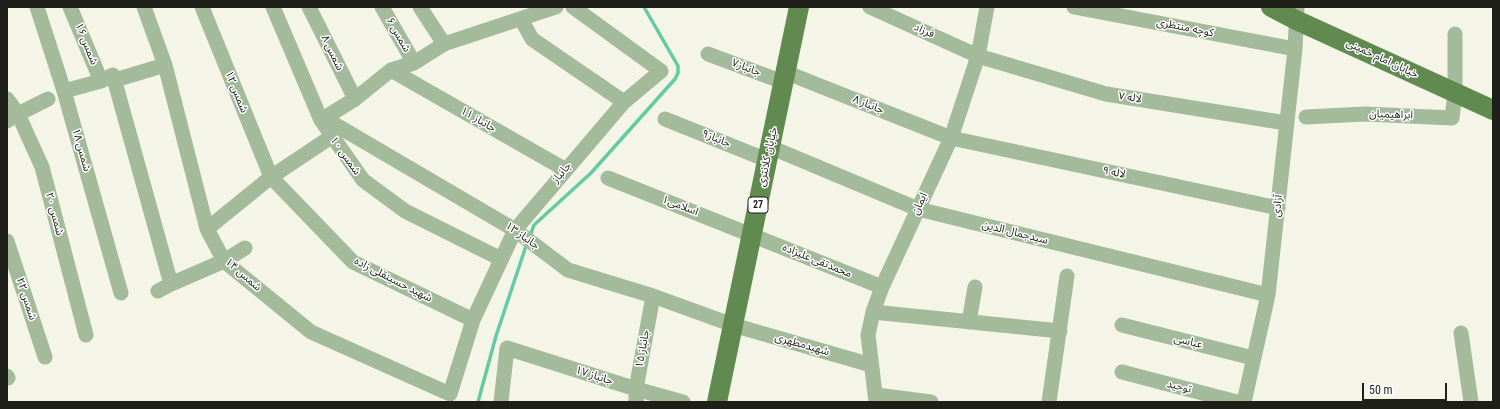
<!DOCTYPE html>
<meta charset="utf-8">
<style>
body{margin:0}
#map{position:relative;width:1500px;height:409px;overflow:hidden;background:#f4f5e7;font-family:"Roboto Condensed",sans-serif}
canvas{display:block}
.frame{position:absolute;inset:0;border:8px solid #1f1f1a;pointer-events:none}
.scale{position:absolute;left:1362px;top:383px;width:85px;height:18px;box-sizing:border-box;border:2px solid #1f1f1a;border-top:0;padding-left:5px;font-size:12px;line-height:14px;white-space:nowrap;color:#1f1f1a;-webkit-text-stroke:3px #fff;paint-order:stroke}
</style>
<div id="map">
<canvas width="1500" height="409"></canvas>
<div class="frame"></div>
<div class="scale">50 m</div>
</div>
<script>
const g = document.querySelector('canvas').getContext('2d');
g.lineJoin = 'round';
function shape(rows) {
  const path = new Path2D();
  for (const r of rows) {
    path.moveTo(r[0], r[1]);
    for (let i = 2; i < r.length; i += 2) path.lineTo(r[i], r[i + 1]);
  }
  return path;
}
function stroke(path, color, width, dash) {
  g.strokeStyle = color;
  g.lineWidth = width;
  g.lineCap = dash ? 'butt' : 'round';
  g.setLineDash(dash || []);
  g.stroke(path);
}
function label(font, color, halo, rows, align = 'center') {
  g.font = font + ' "Roboto Condensed","Noto Sans Arabic",sans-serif';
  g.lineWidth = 3;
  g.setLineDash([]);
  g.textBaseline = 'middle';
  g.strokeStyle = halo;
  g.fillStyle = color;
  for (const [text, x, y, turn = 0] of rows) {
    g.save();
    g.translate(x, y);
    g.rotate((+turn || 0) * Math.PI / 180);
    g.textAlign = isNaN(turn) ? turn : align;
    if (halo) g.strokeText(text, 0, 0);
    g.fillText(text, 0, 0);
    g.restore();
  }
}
stroke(shape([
 [530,236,534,225,591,173,675,79,678,73,678,66,644,7],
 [478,402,496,336,527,243]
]), '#63cba2', 3.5);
stroke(shape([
 [37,7,64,91,121,293],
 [70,7,101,81],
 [144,7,165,65,207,229,224,261,311,332,450,394,473,320,515,230,624,102,661,71,573,7],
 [202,7,271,177,353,262,473,320],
 [273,7,321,120,363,180,405,211,501,259],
 [309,7,355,99],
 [382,7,414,63],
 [420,7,444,44],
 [870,7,978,56,1106,94,1286,123],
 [1074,7,1295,49],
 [521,19,532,39,624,102],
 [708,54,783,82],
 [391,70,566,170],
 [785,72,951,138,1278,208],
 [115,80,165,65],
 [64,91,101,81,113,75,171,284],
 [7,99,18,114,42,167,86,335],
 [1306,117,1365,114,1452,118,1455,93,1455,34],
 [324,118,515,230,568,270,653,296,733,325,871,365],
 [665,119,767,160],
 [321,120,355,99,391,70,414,63,444,44,556,7],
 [7,121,18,114,48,99],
 [770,147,918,209,1268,295],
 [608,178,882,287],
 [207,229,271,177,331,137],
 [7,241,45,357],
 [158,291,171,284,224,261,245,248],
 [873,312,1060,331],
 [969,322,975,287],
 [1122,325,1253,358],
 [1461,333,1471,402],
 [1122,372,1237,402],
 [7,376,8,378],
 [876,395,931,402],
 [501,402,507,348,636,389,683,402],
 [636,402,636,389,653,296],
 [876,402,868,335,873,312,882,287,951,138,978,56,987,7],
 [1049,402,1067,276],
 [1244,402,1268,295,1295,49,1297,7]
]), '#a3bb9b', 15);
stroke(shape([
 [1271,7,1296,20,1493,110],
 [717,402,799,7]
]), '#608a50', 20);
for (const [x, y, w] of [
 [758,205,20]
]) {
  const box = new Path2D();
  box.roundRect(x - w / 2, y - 8, w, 16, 3);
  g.fillStyle = '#fff';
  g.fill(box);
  stroke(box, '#1f1f1a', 1);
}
label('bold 10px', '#1f1f1a', null, [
 ["27",758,205]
]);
label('11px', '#1f1f1a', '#fff', [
 ["کوچه منتظری",1185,28,11],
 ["فرزاد",924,31,24],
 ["شمس ۶",398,35,60],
 ["شمس ۱۶",86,44,68],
 ["شمس ۸",332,53,64],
 ["خیابان امام خمینی",1382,59,25],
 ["جانباز۷",746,68,21],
 ["شمس ۱۲",236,92,68],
 ["لاله ۷",1130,98,9],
 ["جانباز ۸",868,105,22],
 ["ابراهیمیان",1391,115,2],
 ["جانباز ۱۱",478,120,30],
 ["جانباز۹",716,139,22],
 ["شمس ۱۸",81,150,74],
 ["شمس ۱۰",345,156,55],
 ["خیابان کلانتری",768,157,-78],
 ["جانباز",562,173,-50],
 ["لاله ۹",1114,173,12],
 ["ایمان",920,204,-65],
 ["اسلامی۱",680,206,21],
 ["آزادی",1278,206,-84],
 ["شمس ۲۰",54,214,75],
 ["سیدجمال الدین",1015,233,14],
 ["جانباز ۱۳",522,236,35],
 ["محمدتقی علیزاده",817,261,22],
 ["شمس ۱۴",243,275,41],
 ["شهید حسینقلی زاده",393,280,27],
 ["شمس ۲۲",26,299,72],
 ["عباسی",1188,342,14],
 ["شهیدمطهری",802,345,16],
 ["جانباز ۱۵",643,349,-80],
 ["جانباز ۱۷",594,376,18],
 ["توحید",1179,387,14]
]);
</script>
